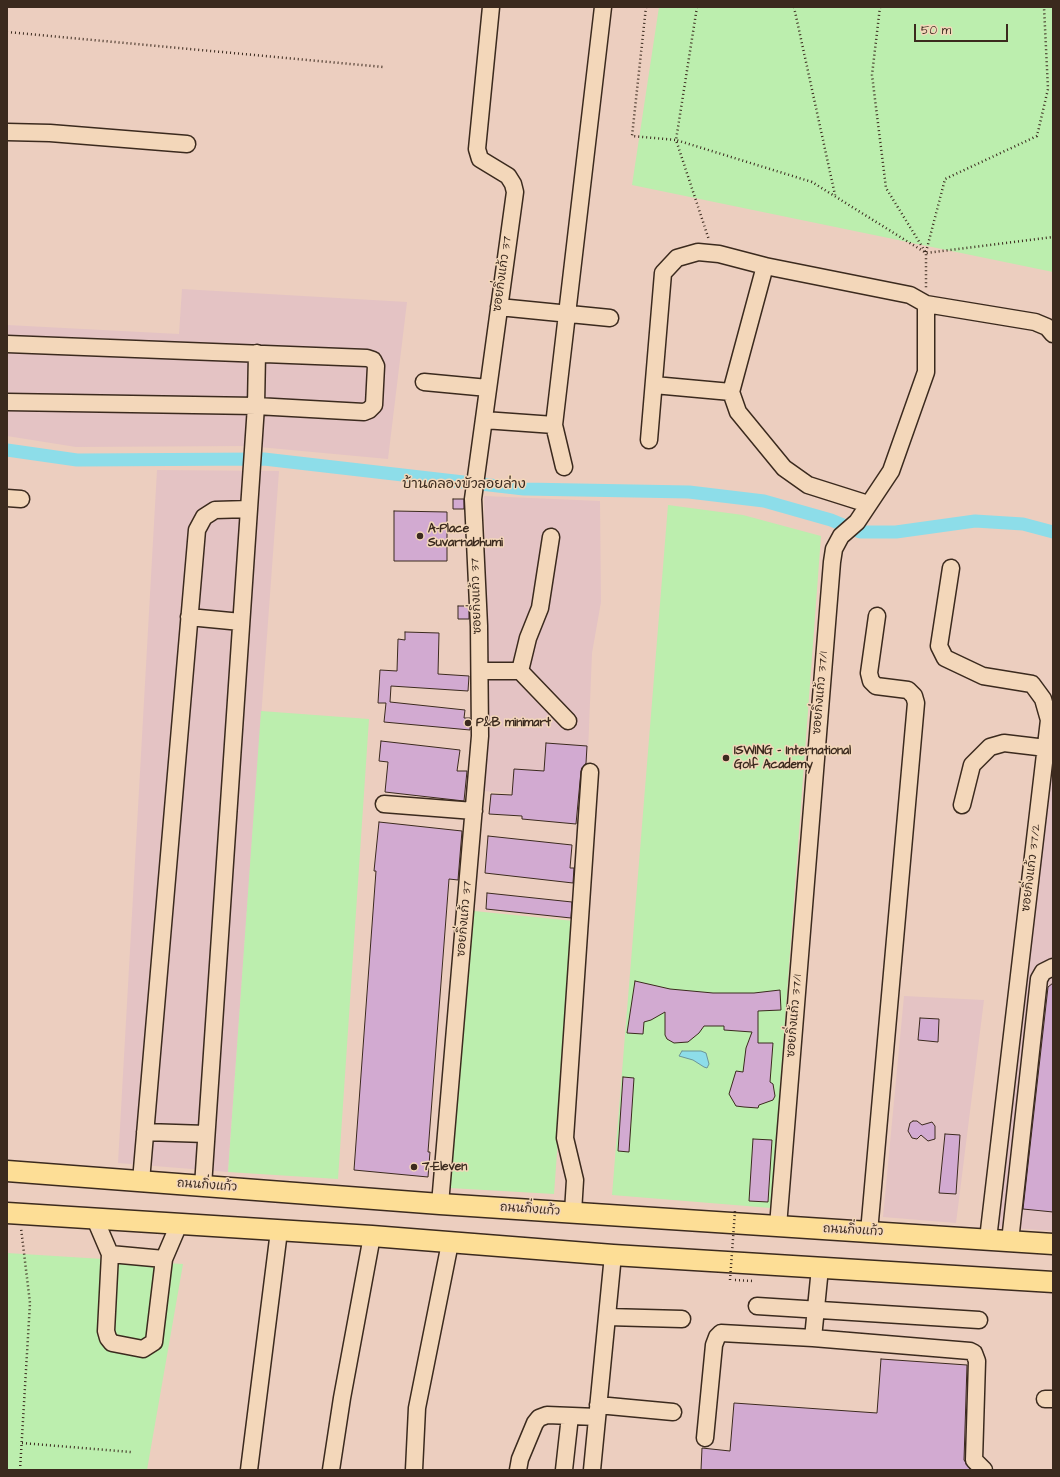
<!DOCTYPE html>
<meta charset="utf-8">
<style>
body{margin:0}
#map{position:relative;width:1060px;height:1477px;overflow:hidden;background:#eccebf;font-family:"Architects Daughter",sans-serif}
canvas{display:block}
.frame{position:absolute;inset:0;border:8px solid #3b2a1e;pointer-events:none}
.scale{position:absolute;left:914px;top:24px;width:94px;height:18px;box-sizing:border-box;border:2px solid #3b2a1e;border-top:0;padding-left:5px;font-size:12px;line-height:14px;white-space:nowrap;color:#3b2a1e;-webkit-text-stroke:3px #f3d7ba;paint-order:stroke}
</style>
<div id="map">
<canvas width="1060" height="1477"></canvas>
<div class="frame"></div>
<div class="scale">50 m</div>
</div>
<script>
const g = document.querySelector('canvas').getContext('2d');
g.lineJoin = 'round';
function fillPath(path, color) {
  g.fillStyle = color;
  g.fill(path, 'evenodd');
}
function shape(rows) {
  const path = new Path2D();
  for (const r of rows) {
    path.moveTo(r[0], r[1]);
    for (let i = 2; i < r.length; i += 2) path.lineTo(r[i], r[i + 1]);
  }
  return path;
}
function stroke(path, color, width, dash) {
  g.strokeStyle = color;
  g.lineWidth = width;
  g.lineCap = dash ? 'butt' : 'round';
  g.setLineDash(dash || []);
  g.stroke(path);
}
function label(font, color, halo, rows, align = 'center') {
  g.font = font + ' "Architects Daughter","Playpen Sans Thai",sans-serif';
  g.lineWidth = 3;
  g.setLineDash([]);
  g.textBaseline = 'middle';
  g.strokeStyle = halo;
  g.fillStyle = color;
  for (const [text, x, y, turn = 0] of rows) {
    g.save();
    g.translate(x, y);
    g.rotate((+turn || 0) * Math.PI / 180);
    g.textAlign = isNaN(turn) ? turn : align;
    if (halo) g.strokeText(text, 0, 0);
    g.fillText(text, 0, 0);
    g.restore();
  }
}
fillPath(shape([
 [182,289,407,302,388,459,248,446,76,447,7,436,7,325,179,334],
 [157,470,279,471,228,1172,118,1163],
 [484,496,600,501,601,602,592,653,586,801,484,791,488,741],
 [1052,753,1053,753,1053,1231,998,1227],
 [904,996,984,1000,956,1223,883,1217]
]), '#e4c3c4');
fillPath(shape([
 [659,7,1053,7,1053,272,632,185],
 [668,505,743,515,821,536,771,1208,612,1195],
 [261,711,369,719,338,1179,228,1172],
 [474,911,574,921,554,1194,450,1188],
 [7,1253,183,1264,147,1470,7,1470]
]), '#bceeae');
const water = shape([
 [682,1051,701,1051,706,1053,709,1064,707,1068,704,1067,693,1060,679,1056,682,1051]
]);
fillPath(water, '#8ddde9');
stroke(water, '#6c9598', 1);
stroke(shape([
 [7,450,77,460,264,459,524,489,689,492,764,501,831,520,860,532,896,532,975,521,1023,524,1053,532]
]), '#8ddde9', 13);
const building = shape([
 [453,499,464,499,464,509,453,509,453,499],
 [394,511,447,512,447,561,394,561,394,511],
 [458,606,469,606,469,619,458,619,458,606],
 [405,632,439,633,438,674,469,676,468,691,391,686,390,702,465,710,464,718,470,718,470,730,384,722,386,703,378,703,380,670,397,671,398,639,405,640,405,632],
 [381,741,460,750,457,771,467,771,464,801,385,792,388,762,379,761,381,741],
 [546,743,587,746,586,763,581,771,576,824,522,819,522,816,489,814,491,794,512,795,514,769,544,771,546,743],
 [379,822,462,831,458,880,449,879,428,1152,430,1152,428,1177,354,1170,376,871,374,871,379,822],
 [488,836,572,845,570,868,574,868,573,883,485,873,488,836],
 [487,893,572,902,571,918,486,909,487,893],
 [635,981,670,989,713,993,754,993,780,990,781,1010,758,1011,758,1043,773,1043,770,1082,773,1084,775,1096,773,1100,759,1105,758,1108,744,1107,736,1106,729,1094,736,1071,743,1072,746,1048,752,1032,724,1030,724,1026,704,1026,699,1033,688,1042,674,1043,667,1039,665,1035,665,1012,651,1020,644,1022,643,1034,627,1033,635,981],
 [1053,983,1053,1212,1023,1209,1048,987,1053,983],
 [920,1018,939,1019,938,1042,918,1040,920,1018],
 [623,1077,634,1078,629,1152,618,1151,623,1077],
 [913,1121,917,1121,922,1125,932,1122,935,1126,935,1139,928,1141,921,1135,917,1139,912,1138,908,1131,910,1123,913,1121],
 [945,1134,960,1135,956,1194,939,1193,945,1134],
 [753,1139,772,1140,768,1202,749,1201,753,1139],
 [881,1359,967,1365,964,1460,971,1470,701,1470,702,1448,730,1451,734,1403,877,1413,881,1359]
]);
fillPath(building, '#d2aad1');
stroke(building, '#3b2a1e', 1);
const minor = shape([
 [7,132,50,133,187,144],
 [765,266,731,392,738,412,784,468,808,485,868,504],
 [499,307,610,318],
 [7,344,367,358,373,360,376,366,374,405,369,410,364,412,256,406,7,402],
 [424,382,488,388],
 [654,385,731,392],
 [484,420,554,425],
 [649,440,663,273,677,258,698,252,719,254,765,266,910,295,926,304,1035,322,1047,327,1053,334],
 [564,467,554,425,603,7],
 [7,498,21,499],
 [951,568,939,646,945,658,983,676,1032,684,1043,699,1049,720,988,1239],
 [189,617,241,622],
 [480,671,520,671,568,721],
 [520,671,528,638,540,608,551,537],
 [384,804,474,811],
 [962,805,972,765,990,747,1004,743,1046,748],
 [145,1132,206,1134],
 [141,1181,197,530,204,517,215,510,249,509],
 [203,1186,256,406,257,353],
 [440,1204,480,736,479,626,473,499,515,192,513,184,508,176,480,159,477,149,491,7],
 [573,1212,575,1180,565,1138,590,772],
 [95,1219,110,1254,164,1259,179,1224],
 [778,1226,832,562,834,549,841,536,857,522,891,471,926,372,926,304],
 [869,1232,916,703,914,696,908,690,876,686,871,681,869,673,877,616],
 [1010,1241,1039,979,1043,972,1053,967],
 [110,1254,106,1331,108,1338,112,1343,143,1349,154,1342,164,1259],
 [757,1306,979,1320],
 [607,1317,682,1319],
 [813,1338,820,1268],
 [1045,1399,1053,1399],
 [598,1405,673,1412],
 [705,1438,714,1345,717,1337,721,1333,813,1338,970,1351,974,1353,977,1361,974,1460,984,1470],
 [249,1470,279,1231],
 [331,1470,342,1398,372,1236],
 [414,1470,417,1408,450,1243],
 [518,1470,520,1459,535,1423,539,1418,547,1415,597,1417],
 [564,1470,570,1416],
 [592,1470,613,1255]
]);
const major = shape([
 [7,1171,440,1204,1053,1244],
 [7,1213,372,1236,613,1255,1053,1282]
]);
stroke(minor, '#3b2a1e', 19);
stroke(major, '#3b2a1e', 23);
stroke(shape([
 [646,7,632,136,676,140,709,240],
 [697,7,676,140,812,182,926,253,1053,237],
 [794,7,835,195],
 [880,7,872,75,886,188,926,253,926,289],
 [7,32,383,67],
 [926,252,945,179,1037,136,1048,89,1044,7],
 [735,1280,754,1281],
 [22,1443,131,1452],
 [20,1470,30,1303,21,1228]
]), '#3b2a1e', 2.5, [1, 3]);
stroke(minor, '#f3d7ba', 16);
stroke(major, '#fdde96', 20);
stroke(shape([
 [730,1280,735,1211]
]), '#3b2a1e', 2.5, [1, 3]);
for (const [x, y, r, color] of [
 [420,536,4,"#3b2a1e"],
 [468,723,4,"#3b2a1e"],
 [726,758,4,"#3b2a1e"],
 [414,1167,4,"#3b2a1e"]
]) {
  const dot = new Path2D();
  dot.arc(x, y, r, 0, 2 * Math.PI);
  g.fillStyle = color;
  g.fill(dot);
  stroke(dot, '#f3d7ba', 1.5);
}
label('12px', '#3b2a1e', '#f3d7ba', [
 ["ซอยกิ่งแก้ว 37",503,274,-82],
 ["ซอยกิ่งแก้ว 37",477,596,-92],
 ["ซอยกิ่งแก้ว 37/1",821,693,-85],
 ["ซอยกิ่งแก้ว 37/2",1032,868,-83],
 ["ซอยกิ่งแก้ว 37",465,919,-85],
 ["ซอยกิ่งแก้ว 37/1",795,1016,-85],
 ["ถนนกิ่งแก้ว",207,1186,4],
 ["ถนนกิ่งแก้ว",530,1210,4],
 ["ถนนกิ่งแก้ว",853,1231,3]
]);
label('bold 12px', '#3b2a1e', '#f3d7ba', [
 ["A-Place",428,529],
 ["Suvarnabhumi",428,543],
 ["P&B minimart",476,723],
 ["ISWING - International",734,751],
 ["Golf Academy",734,765],
 ["7-Eleven",422,1167]
], 'left');
label('14px', '#3b2a1e', '#f3d7ba', [
 ["บ้านคลองบัวลอยล่าง",464,485]
]);
</script>
